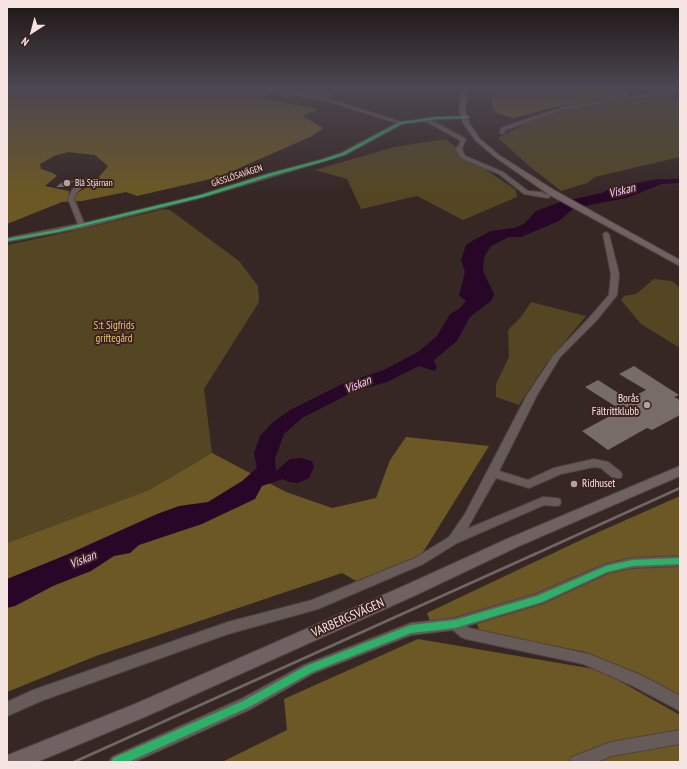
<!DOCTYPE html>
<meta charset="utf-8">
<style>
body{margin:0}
#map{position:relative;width:687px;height:769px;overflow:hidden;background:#362725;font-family:"PT Sans Narrow",sans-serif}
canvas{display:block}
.frame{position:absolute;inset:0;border:8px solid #f5e4e1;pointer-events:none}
.north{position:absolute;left:12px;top:12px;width:40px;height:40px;-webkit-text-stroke:3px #3c221f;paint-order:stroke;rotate:216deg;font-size:11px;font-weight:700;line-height:16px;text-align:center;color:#f5e4e1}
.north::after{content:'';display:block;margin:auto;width:14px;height:18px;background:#f5e4e1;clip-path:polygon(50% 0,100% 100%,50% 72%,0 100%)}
</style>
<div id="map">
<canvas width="687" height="769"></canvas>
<div class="frame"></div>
<div class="north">N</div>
</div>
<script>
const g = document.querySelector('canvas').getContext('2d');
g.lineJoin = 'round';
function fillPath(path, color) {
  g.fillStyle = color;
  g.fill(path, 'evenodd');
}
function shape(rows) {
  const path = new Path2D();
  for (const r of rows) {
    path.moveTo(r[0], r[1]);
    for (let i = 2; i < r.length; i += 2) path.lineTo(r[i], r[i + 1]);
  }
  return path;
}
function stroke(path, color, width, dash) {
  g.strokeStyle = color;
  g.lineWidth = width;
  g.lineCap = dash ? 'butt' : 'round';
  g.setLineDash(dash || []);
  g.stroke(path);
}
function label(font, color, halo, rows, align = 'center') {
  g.font = font + ' "PT Sans Narrow",sans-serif';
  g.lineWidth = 4;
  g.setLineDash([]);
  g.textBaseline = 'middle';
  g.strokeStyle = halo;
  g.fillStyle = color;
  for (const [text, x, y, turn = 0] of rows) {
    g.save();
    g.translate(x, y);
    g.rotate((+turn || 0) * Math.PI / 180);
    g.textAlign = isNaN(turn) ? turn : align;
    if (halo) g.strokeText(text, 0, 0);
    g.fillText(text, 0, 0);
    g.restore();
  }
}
fillPath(shape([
 [646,87,680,87,680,89,670,98,680,100,680,157,595,177,587,183,561,191,528,165,498,138,528,122,566,109,638,99,653,89],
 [446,139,467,157,516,190,517,197,463,220,417,196,361,209,347,179,315,170,394,147],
 [164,209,170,210,239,261,258,286,259,302,204,389,212,453,149,490,7,543,7,245,87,228],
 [654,279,672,281,680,288,680,348,641,324,621,300,624,296,636,294],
 [531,302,586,316,546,364,519,405,496,397,496,384,509,357,508,330,521,317]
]), '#544623');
fillPath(shape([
 [7,87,233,87,270,93,263,99,318,109,303,116,323,128,312,136,219,177,137,196,126,192,82,201,62,202,7,224],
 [68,152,95,155,108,166,93,184,75,194,69,194,69,191,45,186,57,176,53,173,41,169,40,164,54,156],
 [253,87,325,87,325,89,336,93,327,99],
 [498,87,627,87,625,90,631,97,560,106,513,118,497,113,493,109,492,97],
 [406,437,489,446,420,557,356,581,342,573,96,656,7,692,7,543,149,490,212,453,286,492,332,508,376,498,390,460],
 [680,496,680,699,638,675,586,652,480,632,473,614,431,624,427,613,583,539],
 [418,639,600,670,680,715,680,762,222,762,287,730,284,699]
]), '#6c5824');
fillPath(shape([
 [656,179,680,179,680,183,662,184,626,198,574,208,559,221,521,237,509,237,491,246,484,257,483,271,494,294,491,301,470,317,457,341,434,360,437,368,434,371,419,366,387,382,355,391,302,418,284,434,275,459,276,471,290,459,301,458,312,461,314,467,309,478,298,483,289,482,283,479,262,486,255,499,221,515,202,524,139,545,130,553,114,556,91,571,53,586,15,606,7,608,7,579,66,555,157,514,179,506,208,502,242,481,257,468,254,453,260,436,272,423,290,410,344,383,384,370,418,352,437,336,450,314,459,309,466,301,459,295,465,272,461,260,466,245,474,240,491,231,514,228,524,224,536,211,560,202,602,193,609,189]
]), '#280628');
fillPath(shape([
 [65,180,74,181,66,187,56,187],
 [634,366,679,395,674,397,680,400,680,415,652,430,647,428,608,450,582,431,621,410,585,387,598,380,628,399,646,390,619,374]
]), '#776c67');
const minor = shape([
 [244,87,254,87,325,98,401,122,436,117,470,116,468,118,431,120,466,139,462,149,465,156,503,172,528,191,541,192,551,196,548,198,524,194,499,174,461,158,456,149,461,141,425,121,402,124,345,155,204,197,82,228,7,242,7,238,78,224,68,199,72,190,86,178,91,179,77,192,74,199,84,223,200,195,267,174,323,159,341,153,397,123,324,100,244,87],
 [680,89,680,91,564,109,505,130,504,134,500,133,501,128,563,107,680,89],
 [606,232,609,234,619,274,617,295,596,321,560,357,537,395,499,471,528,480,554,468,594,459,608,462,621,472,622,475,621,478,613,478,601,468,594,467,561,474,529,488,496,478,467,529,543,497,556,498,560,499,561,502,560,505,556,506,544,505,457,543,423,564,318,609,228,634,41,701,7,716,7,702,33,690,228,622,312,600,415,558,449,537,465,514,527,395,553,356,590,317,609,295,611,274,603,234,606,232],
 [680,556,680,566,632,568,608,573,543,603,467,626,469,628,589,654,643,676,680,696,680,711,633,686,583,664,466,639,461,637,453,630,411,635,314,673,251,709,134,762,109,762,112,757,241,699,304,665,411,623,455,618,536,594,606,564,632,558,680,556],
 [680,730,680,744,611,756,597,762,569,762,572,757,611,742,680,730]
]);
const major = shape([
 [467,87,472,87,467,94,465,109,469,123,480,139,499,155,554,190,680,260,680,266,548,194,495,157,476,141,463,123,459,109,461,94,467,87],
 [680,466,680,476,517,547,416,595,147,716,37,762,7,762,8,755,135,704,406,585,507,539,680,466]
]);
stroke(minor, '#504341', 2);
stroke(major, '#504341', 2);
fillPath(minor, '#665b59');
fillPath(major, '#716162');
stroke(shape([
 [533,555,680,488]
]), '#706665', 2.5);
stroke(shape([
 [74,762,535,554]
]), '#706665', 3);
fillPath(shape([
 [468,116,469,118,436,119,402,124,344,155,326,161,270,176,203,197,57,232,7,241,7,239,57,230,201,195,268,174,324,159,342,153,400,122,436,117,468,116],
 [680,558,680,564,632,566,607,572,542,602,455,628,411,633,312,672,249,707,128,762,112,762,113,758,243,701,306,666,411,625,455,620,537,596,606,566,632,560,680,558]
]), '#2db169');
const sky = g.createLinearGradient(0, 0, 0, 195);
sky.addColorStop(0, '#1e1514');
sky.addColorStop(0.45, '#4c4751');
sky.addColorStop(1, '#4c475100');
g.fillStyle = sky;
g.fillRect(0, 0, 687, 195);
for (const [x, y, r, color] of [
 [67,183,4,"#b2a29f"],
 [647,405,4,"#b2a29f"],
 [574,484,4,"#b2a29f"]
]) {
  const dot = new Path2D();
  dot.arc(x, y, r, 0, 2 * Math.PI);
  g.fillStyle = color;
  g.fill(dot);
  stroke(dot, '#3c221f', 1.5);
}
label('9px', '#f5e4e1', '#3c221f', [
 ["GÄSSLÖSAVÄGEN",237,176,-18]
]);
label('9px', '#f5e4e1', '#3c221f', [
 ["Blå Stjärnan",75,183]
], 'left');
label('11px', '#e2c46d', '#3c221f', [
 ["S:t Sigfrids",114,326],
 ["griftegård",114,339]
]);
label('11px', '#f5e4e1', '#3c221f', [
 ["Borås",639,399],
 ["Fältrittklubb",639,412],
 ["Ridhuset",582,484,"left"]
], 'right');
label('italic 12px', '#fdc8fb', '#3c221f', [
 ["Viskan",622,191,-14],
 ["Viskan",358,385,-22],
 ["Viskan",83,560,-22]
]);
label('13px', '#f5e4e1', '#3c221f', [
 ["VARBERGSVÄGEN",348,618,-24]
]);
</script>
